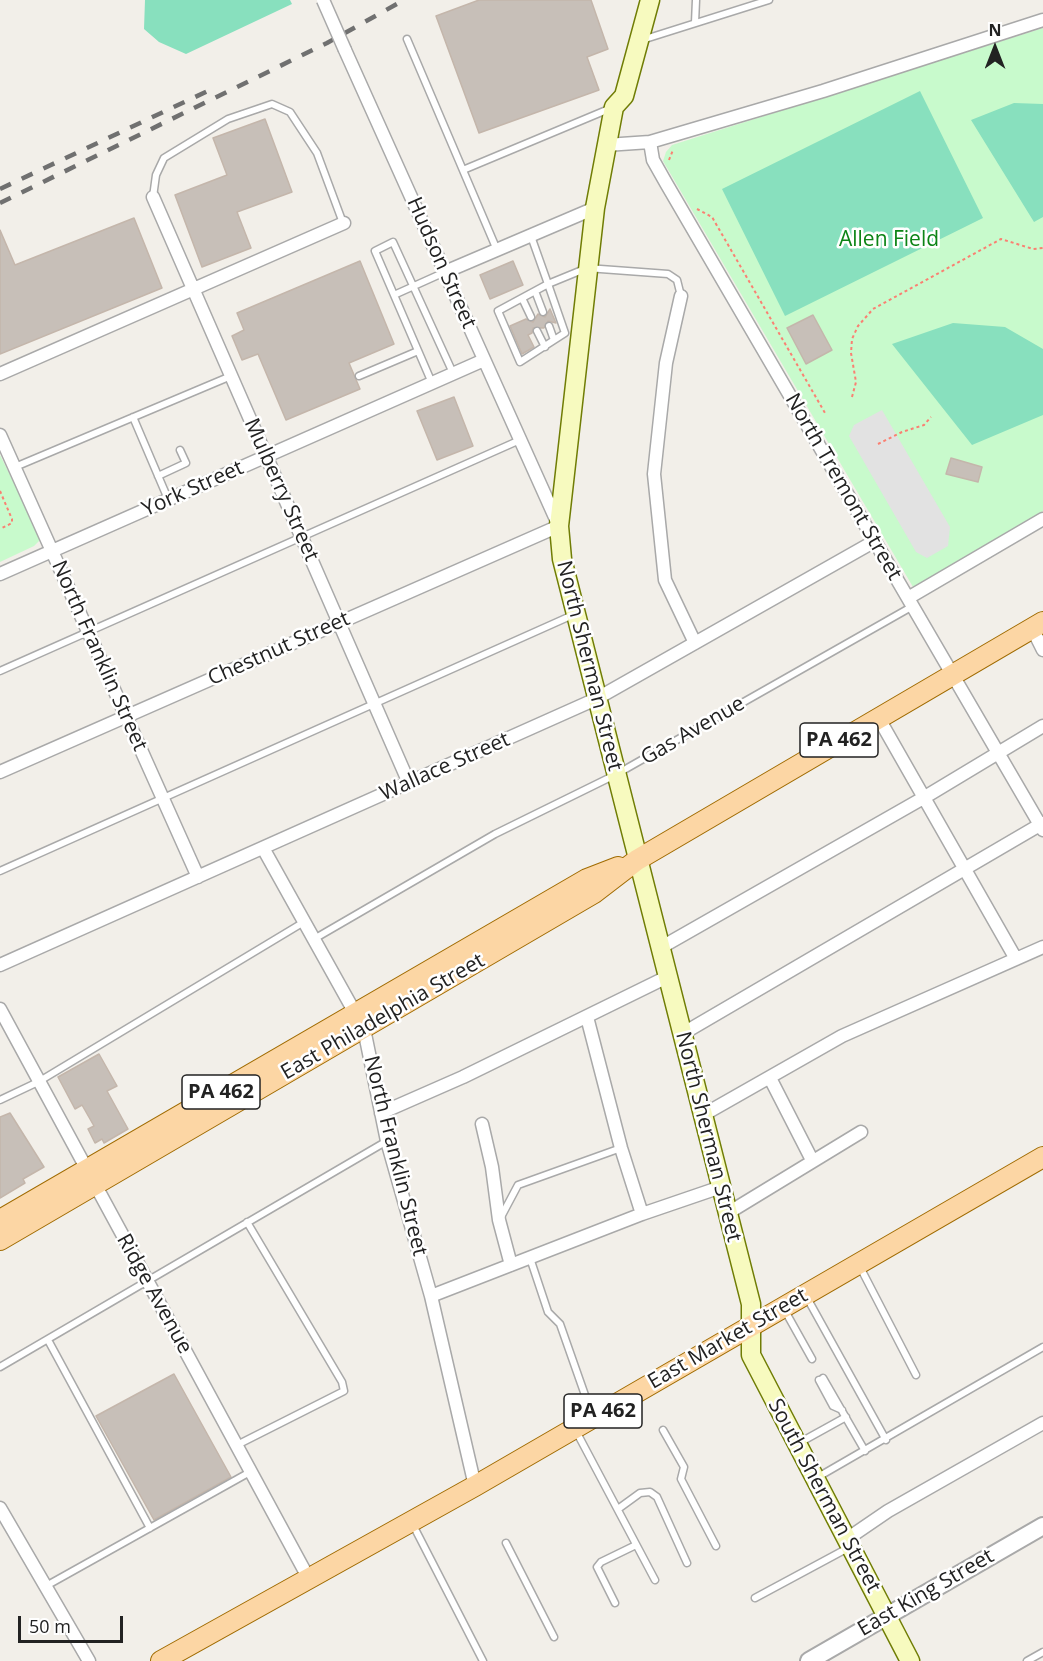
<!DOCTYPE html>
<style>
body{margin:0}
#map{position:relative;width:1043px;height:1661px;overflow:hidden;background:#f2efe9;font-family:"Open Sans",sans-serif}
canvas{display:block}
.north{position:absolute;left:965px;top:18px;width:60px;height:60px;-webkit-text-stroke:4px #fff;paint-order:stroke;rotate:0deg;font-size:16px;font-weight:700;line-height:24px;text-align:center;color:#222}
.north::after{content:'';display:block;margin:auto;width:21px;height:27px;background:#222;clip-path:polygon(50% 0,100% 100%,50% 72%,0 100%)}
.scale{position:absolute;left:18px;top:1616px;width:105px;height:27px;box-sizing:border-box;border:3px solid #222;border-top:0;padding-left:8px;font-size:18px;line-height:21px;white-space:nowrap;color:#222;-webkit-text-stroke:4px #fff;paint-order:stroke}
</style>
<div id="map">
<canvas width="1043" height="1661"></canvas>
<div class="north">N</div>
<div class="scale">50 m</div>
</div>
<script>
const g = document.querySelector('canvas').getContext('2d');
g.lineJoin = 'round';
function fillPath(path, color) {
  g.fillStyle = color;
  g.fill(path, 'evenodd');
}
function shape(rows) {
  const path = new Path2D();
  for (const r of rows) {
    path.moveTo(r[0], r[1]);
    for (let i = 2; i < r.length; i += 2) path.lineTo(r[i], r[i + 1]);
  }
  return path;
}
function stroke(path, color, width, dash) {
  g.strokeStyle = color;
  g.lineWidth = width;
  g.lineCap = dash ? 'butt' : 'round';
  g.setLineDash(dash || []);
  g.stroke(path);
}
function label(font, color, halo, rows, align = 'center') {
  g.font = font + ' "Open Sans",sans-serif';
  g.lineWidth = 5;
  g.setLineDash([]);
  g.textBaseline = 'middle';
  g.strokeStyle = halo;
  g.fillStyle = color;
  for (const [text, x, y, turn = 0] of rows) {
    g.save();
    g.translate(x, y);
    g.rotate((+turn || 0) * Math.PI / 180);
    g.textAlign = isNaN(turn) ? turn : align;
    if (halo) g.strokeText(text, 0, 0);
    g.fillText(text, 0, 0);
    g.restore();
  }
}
fillPath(shape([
 [1043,28,1043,511,913,587,663,161,666,152,672,145],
 [0,455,40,535,39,541,34,546,0,562]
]), '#c8facc');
fillPath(shape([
 [145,0,290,0,292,4,186,54,159,42,144,29],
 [920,91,983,218,785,316,722,189],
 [1014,103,1043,104,1043,217,1034,222,971,120],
 [953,323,1005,327,1043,349,1043,415,972,445,892,344]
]), '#88e0be');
fillPath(shape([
 [882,410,950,527,948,546,927,558,916,552,849,436,854,425]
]), '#e2e2e2');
const building = shape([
 [479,0,591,0,608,49,587,57,599,90,479,133,436,16,479,0],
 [265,119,292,192,237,212,251,248,202,267,175,195,227,175,213,138,265,119],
 [134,218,162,288,0,354,0,230,15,265,134,218],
 [360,261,394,344,349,363,360,389,286,420,258,354,242,360,232,336,244,330,237,313,360,261],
 [513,261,523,285,490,299,480,275,513,261],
 [550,309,556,323,548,321,544,328,533,328,532,333,528,335,534,347,522,354,510,326,526,319,533,322,538,314,545,317,550,309],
 [813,315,832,350,806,364,787,328,813,315],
 [454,397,473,446,437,460,417,411,454,397],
 [951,458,982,467,978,482,946,474,951,458],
 [99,1054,117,1086,107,1091,128,1129,104,1143,102,1139,95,1143,88,1129,94,1126,82,1105,75,1109,58,1077,99,1054],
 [10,1113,44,1167,23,1179,25,1183,0,1198,0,1117,10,1113],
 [174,1374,231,1477,154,1520,96,1416,174,1374]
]);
fillPath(building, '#c7bfb8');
stroke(building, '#c4b6ab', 1.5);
const service = shape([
 [695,23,696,0],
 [407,39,497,250],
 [642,40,769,0],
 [463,170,609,109],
 [153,197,156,175,164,158,228,119,272,104,290,112,317,153,343,223],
 [531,236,548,284,587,268,668,274,677,280,681,296],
 [548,284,565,333,520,362,498,311,548,284],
 [535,291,543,312],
 [394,295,445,272],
 [522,298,531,317],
 [549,326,554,340],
 [537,331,545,347],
 [359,376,418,351],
 [432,383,375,251,393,242,453,373],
 [133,417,168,499],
 [15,467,231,376],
 [158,476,186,463,180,450],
 [0,671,520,440],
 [0,871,575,614],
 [314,939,495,834,615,775,913,606],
 [0,1100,38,1082,304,922],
 [501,1217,518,1185,621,1148],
 [530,1258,548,1312,560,1324,592,1415],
 [860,1267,916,1375],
 [806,1296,886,1440],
 [784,1309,812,1359],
 [48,1340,150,1528],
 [0,1367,387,1141],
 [823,1378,865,1451],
 [819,1380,833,1406,842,1410],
 [663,1430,684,1467,681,1479,716,1546],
 [576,1431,655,1580],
 [799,1443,846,1417],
 [237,1445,344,1391,342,1382,247,1222],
 [818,1477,1043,1347],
 [618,1509,640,1493,650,1492,657,1497,687,1563],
 [412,1523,483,1661],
 [506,1543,554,1637],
 [46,1586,250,1472],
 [755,1598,848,1548],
 [615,1603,597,1567,601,1562,636,1545],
 [1027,1661,1043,1652]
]);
const minor = shape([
 [650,142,653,160,666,183,1043,830],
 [606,145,650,142,823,91,1043,20],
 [153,197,409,783],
 [445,272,595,208],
 [681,296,666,363,654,474,665,580,695,643],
 [0,374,344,223],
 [0,435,198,877],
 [0,574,484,360],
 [908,598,1043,519],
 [1032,628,1043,650],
 [878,717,1016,959],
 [0,772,559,526,345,50],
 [263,848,364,1029,387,1141,431,1296,475,1486],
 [660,948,925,797,1043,726],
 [0,965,596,699,875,541],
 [0,1009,309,1579],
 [587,1017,621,1148,642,1214],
 [682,1034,1043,823],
 [770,1078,812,1160],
 [381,1113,463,1077,667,977],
 [703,1115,842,1036,1043,947],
 [482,1124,492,1167,499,1220,511,1265],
 [728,1213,861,1132],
 [431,1296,642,1214,721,1187],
 [0,1508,89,1661],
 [847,1539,888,1511,1043,1423]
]);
const tertiary = shape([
 [809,1661,1043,1526]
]);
const secondary = shape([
 [650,0,624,96,614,107,595,208,559,526,562,559,751,1304,751,1355,910,1661]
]);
const primary = shape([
 [0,1220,587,879,618,867],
 [0,1240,594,893,637,860,1043,622],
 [161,1661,475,1486,1043,1157]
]);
stroke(service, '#a9a9a9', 9);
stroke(minor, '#a9a9a9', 15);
stroke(tertiary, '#a9a9a9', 20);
stroke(secondary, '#707d05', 21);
stroke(primary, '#a06b00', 22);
stroke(shape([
 [669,160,673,150],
 [697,209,712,217,825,413],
 [852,397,856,382,851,353,852,339,858,326,873,309,1001,239,1033,249,1043,248],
 [878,444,902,432,924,425,931,417],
 [0,491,12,519,12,523,0,529]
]), '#fa8072', 2, [3, 3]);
stroke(service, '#fff', 6);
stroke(minor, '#fff', 12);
stroke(tertiary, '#fff', 16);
stroke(secondary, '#f7fabf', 18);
stroke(primary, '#fcd6a4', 20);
stroke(shape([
 [0,189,212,89],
 [0,203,327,43,404,0]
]), '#707070', 4.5, [12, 12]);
const minorBridge = shape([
 [323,0,345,50]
]);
stroke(minorBridge, '#a9a9a9', 15, []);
stroke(minorBridge, '#fff', 12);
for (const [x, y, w] of [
 [839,740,78],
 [221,1092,78],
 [603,1411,78]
]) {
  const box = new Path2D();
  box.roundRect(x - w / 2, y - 17, w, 34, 4.5);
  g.fillStyle = '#fff';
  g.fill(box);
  stroke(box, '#222', 1.5);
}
label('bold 20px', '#222', null, [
 ["PA 462",839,740],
 ["PA 462",221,1092],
 ["PA 462",603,1411]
]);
label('21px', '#0c8416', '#fff', [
 ["Allen Field",889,240]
]);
label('21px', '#222', '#fff', [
 ["Hudson Street",441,263,66],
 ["North Tremont Street",843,487,60],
 ["York Street",193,489,-24],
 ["Mulberry Street",281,490,66],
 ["Chestnut Street",279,649,-24],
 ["North Franklin Street",99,656,66],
 ["North Sherman Street",589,666,76],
 ["Gas Avenue",693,731,-30],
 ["Wallace Street",445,767,-24],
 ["East Philadelphia Street",383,1017,-30],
 ["North Sherman Street",708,1137,76],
 ["North Franklin Street",395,1156,76],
 ["Ridge Avenue",154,1294,61],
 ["East Market Street",728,1339,-30],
 ["South Sherman Street",824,1496,62],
 ["East King Street",926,1593,-30]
]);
</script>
